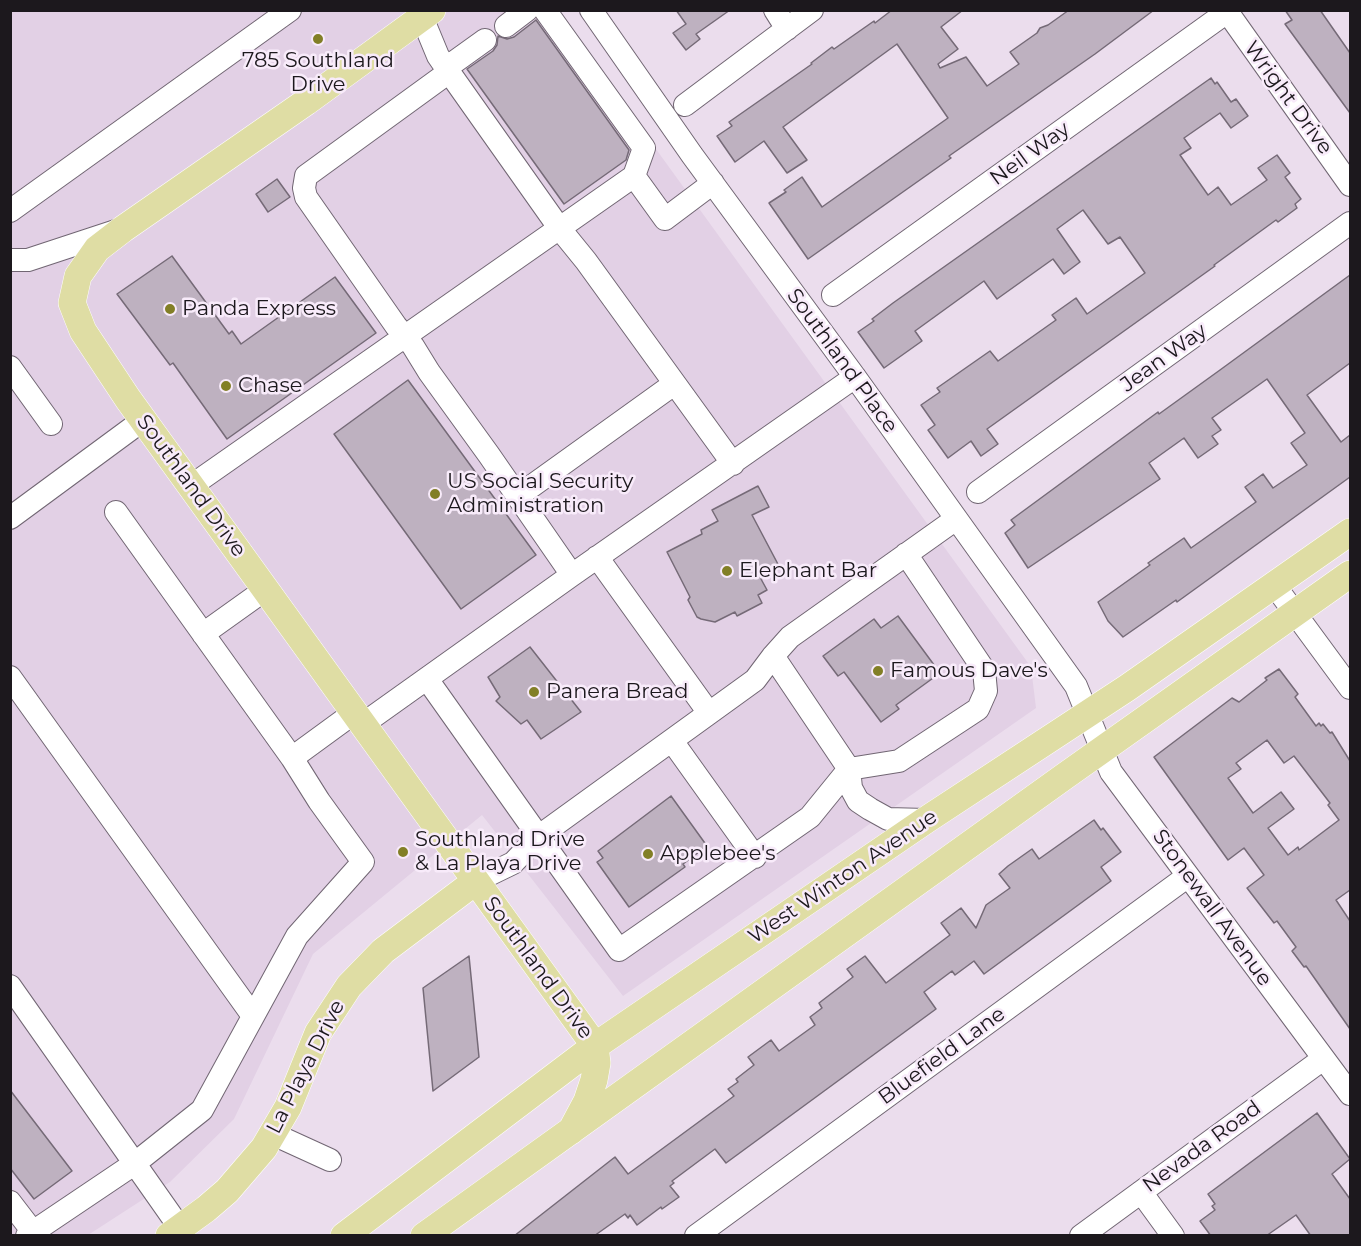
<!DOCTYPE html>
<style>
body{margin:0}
#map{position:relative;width:1361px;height:1246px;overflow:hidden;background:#ebdded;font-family:Montserrat,sans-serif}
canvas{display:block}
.frame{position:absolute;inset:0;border:12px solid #1c181d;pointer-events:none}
</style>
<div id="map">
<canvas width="1361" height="1246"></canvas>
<div class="frame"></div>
</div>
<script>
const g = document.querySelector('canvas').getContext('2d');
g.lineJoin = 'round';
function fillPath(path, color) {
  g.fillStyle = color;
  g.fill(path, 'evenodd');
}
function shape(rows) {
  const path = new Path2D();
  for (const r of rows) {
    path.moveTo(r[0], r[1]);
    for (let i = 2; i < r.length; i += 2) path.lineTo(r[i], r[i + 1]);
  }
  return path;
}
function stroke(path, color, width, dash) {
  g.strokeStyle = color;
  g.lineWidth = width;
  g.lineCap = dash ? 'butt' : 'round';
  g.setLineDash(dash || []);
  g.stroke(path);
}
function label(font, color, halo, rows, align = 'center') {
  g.font = font + ' Montserrat,sans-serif';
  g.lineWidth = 5;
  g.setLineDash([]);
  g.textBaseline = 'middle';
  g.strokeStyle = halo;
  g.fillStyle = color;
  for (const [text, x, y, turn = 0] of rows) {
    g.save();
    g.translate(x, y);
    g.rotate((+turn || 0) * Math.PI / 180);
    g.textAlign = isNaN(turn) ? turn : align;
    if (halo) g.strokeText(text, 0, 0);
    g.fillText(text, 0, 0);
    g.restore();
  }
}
fillPath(shape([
 [10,11,556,11,1031,667,1036,708,623,996,482,815,313,954,234,1119,170,1182,88,1235,11,1235]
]), '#e2d0e5');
const building = shape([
 [676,10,730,10,696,34,700,39,686,50,673,33,686,24,676,10],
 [892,10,963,10,941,27,958,49,938,64,940,68,966,57,987,86,1019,64,1010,52,1037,33,1040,28,1048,25,1069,10,1154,10,1095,54,949,156,951,158,808,259,769,203,786,192,784,190,802,177,822,207,948,118,897,44,783,127,807,160,787,173,764,141,735,162,717,136,732,126,729,122,812,64,811,63,832,47,834,49,874,21,875,23,892,10],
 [1285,10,1320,10,1350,53,1350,113,1285,24,1292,20,1285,10],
 [536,20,629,150,626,160,564,204,467,69,493,51,497,45,498,36,507,39,514,37,536,20],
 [1211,78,1215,84,1217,82,1231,102,1236,99,1248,116,1231,128,1220,113,1184,138,1191,148,1180,155,1208,195,1218,187,1231,205,1267,180,1258,168,1277,155,1290,173,1285,177,1301,199,1295,204,1297,208,1278,222,1276,220,1214,265,1215,266,987,429,998,444,981,456,971,441,948,458,928,430,935,425,921,405,940,392,937,388,990,351,998,361,1056,320,1052,315,1076,298,1087,314,1145,273,1120,237,1108,244,1083,210,1057,229,1080,262,1064,274,1053,259,997,299,984,281,915,331,922,341,884,368,858,332,874,321,872,319,893,303,1211,78],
 [277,179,290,197,268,212,256,194,277,179],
 [172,256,229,334,232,331,241,344,335,277,376,333,227,439,173,363,170,365,117,294,172,256],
 [1350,275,1350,363,1307,395,1341,442,1350,435,1350,477,1177,602,1176,600,1123,637,1108,621,1098,602,1150,565,1148,563,1184,538,1191,548,1256,502,1245,487,1263,474,1273,488,1307,465,1291,443,1305,433,1267,379,1212,418,1221,430,1212,436,1218,444,1198,458,1184,438,1149,463,1160,479,1028,568,1005,533,1015,525,1011,520,1158,412,1159,414,1220,370,1350,275],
 [408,380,536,555,461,609,334,434,408,380],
 [758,486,769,507,752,515,780,568,761,579,767,590,758,595,762,603,737,616,735,612,715,622,701,619,697,617,688,600,690,597,667,552,702,534,701,530,718,521,712,510,758,486],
 [898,616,940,673,896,705,899,709,881,722,844,672,838,676,823,656,874,619,881,628,898,616],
 [530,647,581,712,541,739,527,720,521,724,496,701,500,697,488,677,530,647],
 [1279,669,1298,694,1295,697,1316,726,1319,723,1321,726,1323,724,1330,733,1332,732,1350,761,1350,890,1336,900,1350,921,1350,1029,1306,966,1304,967,1292,951,1296,947,1277,921,1274,923,1247,888,1264,875,1244,848,1228,860,1154,757,1232,698,1239,702,1267,680,1265,678,1279,669],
 [1267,740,1284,763,1294,756,1330,803,1328,805,1339,820,1299,850,1298,847,1288,855,1268,828,1294,809,1281,792,1253,813,1228,778,1241,769,1236,763,1267,740],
 [671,796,707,846,683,864,685,867,629,907,597,862,603,858,598,851,671,796],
 [1094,820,1101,830,1103,828,1121,852,1101,867,1111,881,984,974,974,961,955,975,952,971,924,992,936,1009,726,1163,715,1149,672,1181,674,1183,670,1186,679,1197,662,1209,661,1207,637,1225,630,1215,628,1218,625,1214,594,1236,514,1236,615,1157,628,1174,734,1096,728,1089,738,1082,736,1079,754,1065,748,1057,771,1040,779,1051,815,1025,810,1017,822,1008,819,1003,853,977,847,969,865,956,886,983,950,935,941,923,961,908,976,928,986,905,1010,888,999,874,1008,866,1032,849,1039,859,1094,820],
 [469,956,479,1057,433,1091,423,988,469,956],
 [10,1090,72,1171,34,1199,10,1168,10,1090],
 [1317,1113,1350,1159,1332,1174,1350,1199,1350,1236,1311,1236,1296,1215,1266,1236,1211,1236,1200,1221,1215,1210,1212,1206,1215,1204,1208,1194,1317,1113]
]);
fillPath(building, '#beb1c0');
stroke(building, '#756a77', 1.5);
const minor = shape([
 [419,10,438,56,449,72,306,176,304,188,306,197,396,326,413,346,429,372,489,455,572,575],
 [545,10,644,148,634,176],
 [591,10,692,155,855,377,1076,686,1111,772,1350,1094],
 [775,10,787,29],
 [1226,10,1350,185],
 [506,26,527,10],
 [446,68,485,40],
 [449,72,560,229,586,261,733,464],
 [685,105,812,10],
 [634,176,665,219,713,183],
 [10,211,290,10],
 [10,260,28,260,116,231],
 [833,295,1227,12],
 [10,367,51,424],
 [191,486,634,176],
 [978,492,1350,223],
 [518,496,674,384],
 [10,518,143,420],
 [597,557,709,713],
 [1275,586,1350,688],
 [203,634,266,589],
 [773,656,849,769,899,761,978,709,986,691,984,670,906,554],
 [10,677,253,1016],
 [427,679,619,950,810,817,849,769],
 [363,724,572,575,855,377],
 [672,741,755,857],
 [292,758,355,712],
 [849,769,851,788,858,801,870,809,888,819,926,820],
 [476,881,513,863,538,837,755,680,773,656,790,637,956,519],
 [10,986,180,1228],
 [273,1134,330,1160],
 [1141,1192,1173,1236],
 [10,1202,33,1232],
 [27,1236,134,1164,202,1110,297,936,363,862,319,801,292,758,116,512],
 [696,1236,1188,876],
 [1081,1236,1323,1059]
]);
const major = shape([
 [432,10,306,102,123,229,97,249,78,276,72,303,83,331,128,399,595,1046,597,1063,594,1080,587,1101,571,1131],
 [169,1236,206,1209,227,1191,264,1148,288,1107,318,1033,349,986,383,951,476,881],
 [344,1236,595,1046,926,820,1127,688,1350,532],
 [424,1236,1065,776,1350,574]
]);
stroke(minor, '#716673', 24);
stroke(major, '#fff', 28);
stroke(minor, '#fff', 22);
stroke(major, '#dfdda4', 27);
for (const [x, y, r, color] of [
 [318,39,6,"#827f26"],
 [170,309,6,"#827f26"],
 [226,386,6,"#827f26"],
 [435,494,6,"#827f26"],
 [727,571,6,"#827f26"],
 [878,671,6,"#827f26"],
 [534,692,6,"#827f26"],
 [403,852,6,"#827f26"],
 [648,854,6,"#827f26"]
]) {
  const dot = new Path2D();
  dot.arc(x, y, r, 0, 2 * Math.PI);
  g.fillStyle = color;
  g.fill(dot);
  stroke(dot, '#f8ebfa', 2);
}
label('21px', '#1c181d', '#f8ebfa', [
 ["785 Southland",318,61,"center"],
 ["Drive",318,85,"center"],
 ["Panda Express",182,309],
 ["Chase",238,386],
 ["US Social Security",447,482],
 ["Administration",447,506],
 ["Elephant Bar",739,571],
 ["Famous Dave's",890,671],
 ["Panera Bread",546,692],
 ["Southland Drive",415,840],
 ["& La Playa Drive",415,864],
 ["Applebee's",660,854]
], 'left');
label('21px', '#1c181d', '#f8ebfa', [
 ["Wright Drive",1288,98,54],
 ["Neil Way",1030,154,-36],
 ["Jean Way",1164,358,-36],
 ["Southland Place",842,361,54],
 ["Southland Drive",191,486,54],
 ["West Winton Avenue",843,877,-34],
 ["Stonewall Avenue",1212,908,54],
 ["Southland Drive",538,968,54],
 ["Bluefield Lane",942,1056,-36],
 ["La Playa Drive",306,1067,-63],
 ["Nevada Road",1202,1147,-36]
]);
</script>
